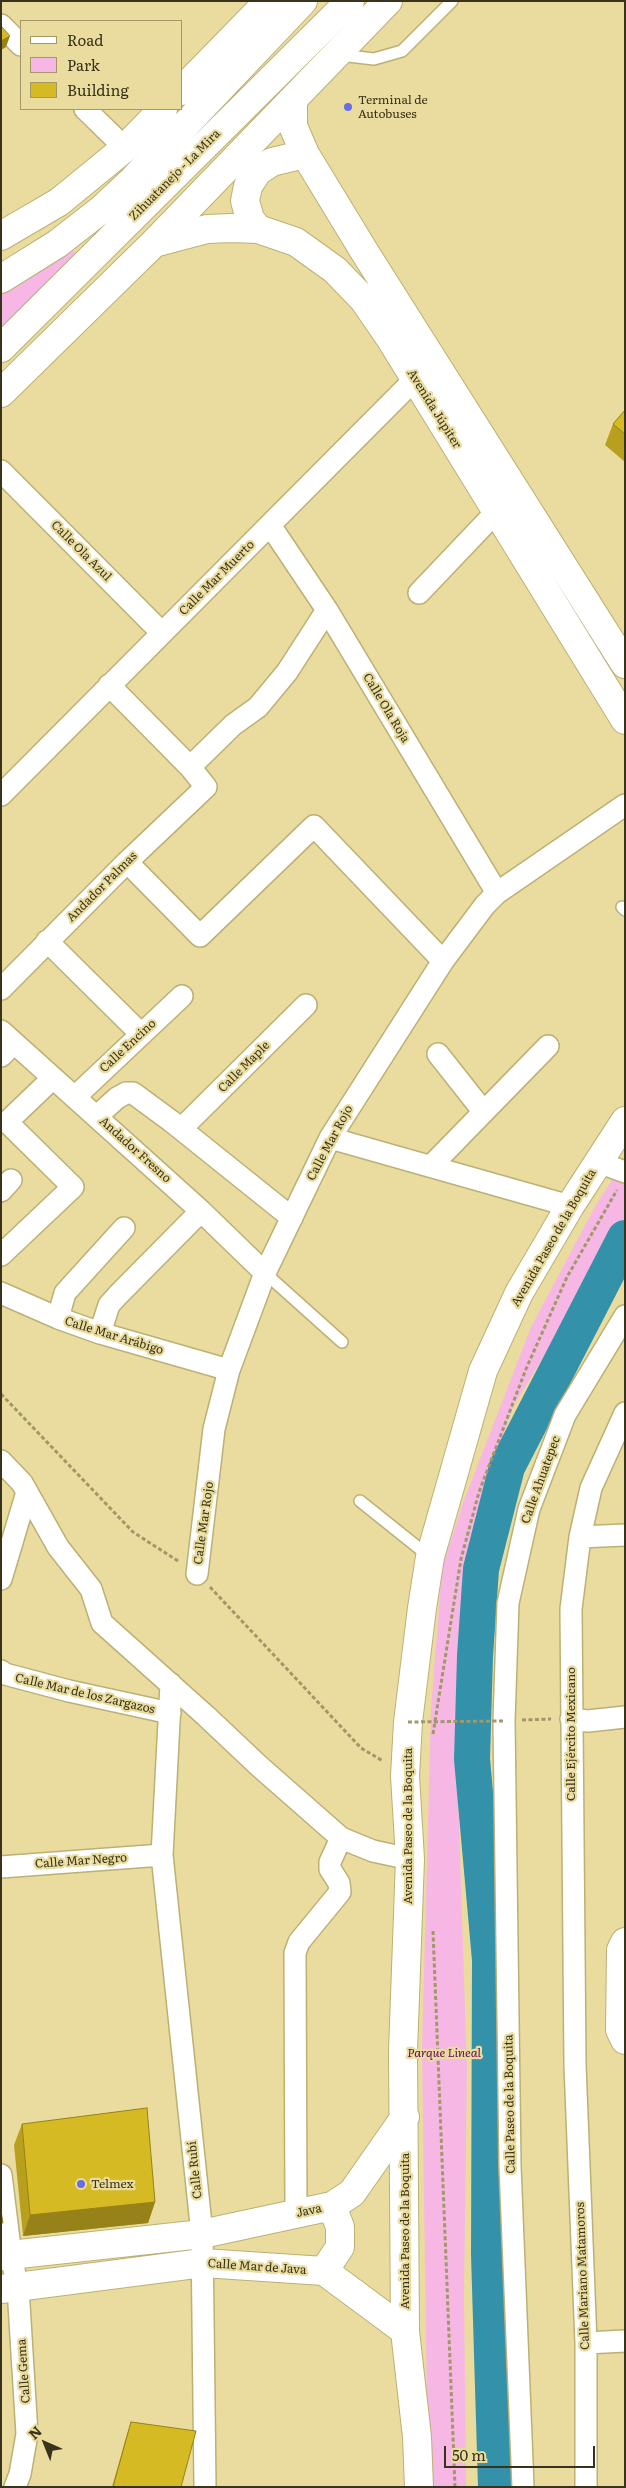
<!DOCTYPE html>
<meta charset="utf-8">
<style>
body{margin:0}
#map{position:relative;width:626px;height:2488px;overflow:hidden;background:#e9dc9e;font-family:Literata,serif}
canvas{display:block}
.frame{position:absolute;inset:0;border:2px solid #38331a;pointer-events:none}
.legend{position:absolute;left:20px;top:20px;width:162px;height:90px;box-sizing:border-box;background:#e9dc9e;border:1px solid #a29869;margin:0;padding:6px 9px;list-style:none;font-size:15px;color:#38331a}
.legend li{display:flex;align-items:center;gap:10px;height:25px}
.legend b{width:25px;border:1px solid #a29869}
.north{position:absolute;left:20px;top:2418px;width:50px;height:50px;-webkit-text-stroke:4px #e9dc9e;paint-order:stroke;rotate:316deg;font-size:14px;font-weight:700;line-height:20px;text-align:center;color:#38331a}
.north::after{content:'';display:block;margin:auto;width:18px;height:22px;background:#38331a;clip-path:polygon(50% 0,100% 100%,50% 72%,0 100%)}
.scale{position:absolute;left:444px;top:2446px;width:151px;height:22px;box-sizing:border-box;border:2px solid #38331a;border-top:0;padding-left:6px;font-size:15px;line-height:18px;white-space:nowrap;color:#38331a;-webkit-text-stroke:4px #e9dc9e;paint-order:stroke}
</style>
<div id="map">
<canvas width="626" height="2488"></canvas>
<div class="frame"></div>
<ul class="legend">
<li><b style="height:6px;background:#fff"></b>Road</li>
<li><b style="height:14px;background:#f7b7e4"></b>Park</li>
<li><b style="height:14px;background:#d6ba23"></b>Building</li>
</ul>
<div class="north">N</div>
<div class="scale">50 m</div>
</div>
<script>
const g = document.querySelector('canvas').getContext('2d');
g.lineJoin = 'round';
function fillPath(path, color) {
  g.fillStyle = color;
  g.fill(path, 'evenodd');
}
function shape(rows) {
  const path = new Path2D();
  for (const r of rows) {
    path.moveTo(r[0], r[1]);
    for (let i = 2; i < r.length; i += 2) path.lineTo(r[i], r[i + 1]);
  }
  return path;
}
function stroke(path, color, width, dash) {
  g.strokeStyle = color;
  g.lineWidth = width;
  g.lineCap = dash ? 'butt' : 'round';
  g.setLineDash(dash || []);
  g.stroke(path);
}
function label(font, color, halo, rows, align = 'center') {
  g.font = font + ' Literata,serif';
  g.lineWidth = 4.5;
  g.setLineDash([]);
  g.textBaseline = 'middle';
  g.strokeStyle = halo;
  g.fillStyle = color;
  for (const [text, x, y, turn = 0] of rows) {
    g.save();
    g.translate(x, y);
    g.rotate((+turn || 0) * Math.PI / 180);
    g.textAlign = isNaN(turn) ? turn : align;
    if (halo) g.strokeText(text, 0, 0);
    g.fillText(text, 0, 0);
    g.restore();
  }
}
fillPath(shape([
 [64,243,79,256,1,336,1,283],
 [625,1160,625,1222,513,1407,476,1518,457,1764,467,2071,464,2291,466,2487,428,2487,422,2049,431,1709,442,1568,463,1503,531,1327,597,1203]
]), '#f7b7e4');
stroke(shape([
 [496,2487,489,2254,490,1960,472,1759,475,1656,481,1569,507,1467,625,1238]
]), '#3392a9', 36);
const lane = shape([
 [340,55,374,59,402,51,452,1],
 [622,907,625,910],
 [265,1273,342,1342],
 [360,1501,430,1557]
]);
const street = shape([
 [1,25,21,45],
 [85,109,125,148],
 [1,471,161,632],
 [270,525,327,610,497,893],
 [419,593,497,511],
 [190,767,233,725,258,707,287,672,327,610],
 [1,795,426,368],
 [127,862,200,936,314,826,443,961],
 [47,941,141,1034],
 [1,989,127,862,206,787,190,767,109,685],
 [1,1031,201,1211,265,1273],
 [438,1054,483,1111],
 [1,1056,14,1043],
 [76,1096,182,996],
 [97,1116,117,1098,126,1093,133,1093,171,1121,292,1218],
 [181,1129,306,1005],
 [330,1138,570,1206],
 [598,1162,625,1172],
 [431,1166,548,1046],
 [1,1191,11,1180],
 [1,1255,73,1187,7,1122,53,1078],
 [1,1293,58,1318,100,1333,229,1370],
 [58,1318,65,1293,124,1228],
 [100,1333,109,1305,118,1295,201,1211],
 [1,1461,22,1483,58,1547,91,1589,102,1623,206,1716,259,1766,341,1838,373,1851,410,1859],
 [580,1537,625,1535],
 [197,1574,214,1429,229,1370,265,1273,330,1138,443,961,485,905,497,893,625,805],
 [1,1579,27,1492],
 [1,1671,5,1674,69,1691,170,1713],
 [171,1684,162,1855,202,2234,205,2487],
 [571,1719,588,1721,625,1717],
 [1,1867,162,1855],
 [1,2175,11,2256,18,2288,27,2434,20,2474,15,2487],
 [296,2213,295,1953,299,1942,340,1892,339,1883,330,1869,330,1862,341,1838],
 [586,2343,625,2341],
 [523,2487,510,2166,504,1721,508,1603,529,1509,565,1415,625,1316],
 [586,2487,586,2343,575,2065,571,1609,580,1537,591,1488,625,1413]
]);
const secondary = shape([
 [181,91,269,1],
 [293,100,293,126,305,154,364,251,625,664],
 [258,229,250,219,245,201,248,186,258,171,272,162,305,154],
 [1,236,59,202,125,148,163,109],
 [154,243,207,229,232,228,258,229,296,242,335,270,364,300,390,338,625,720],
 [1,393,154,243,388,1],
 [625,1942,621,1950,620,2030,625,2040],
 [1,2256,202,2234,332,2206,352,2193,405,2117],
 [324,2271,340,2247,340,2227,332,2206],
 [1,2289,203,2263,324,2271,405,2331],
 [419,2487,417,2437,405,2331,403,2051,410,1859,405,1776,408,1722,422,1608,430,1557,483,1371,519,1293,570,1206,625,1121]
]);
const highway = shape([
 [1,279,57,244,102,209,133,180,303,1],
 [1,348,350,1]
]);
stroke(lane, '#bcb074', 14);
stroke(street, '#bcb074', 24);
stroke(secondary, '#bcb074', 30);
stroke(highway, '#bcb074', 30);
stroke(shape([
 [1,1394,133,1532,178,1561],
 [210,1587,361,1748,383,1761],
 [522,1720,551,1719],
 [433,1734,461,1559,479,1492,526,1369,567,1277,617,1190],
 [433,1931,455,2487]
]), '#a19768', 3, [4, 2.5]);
stroke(lane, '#fff', 11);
stroke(street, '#fff', 21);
stroke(secondary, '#fff', 28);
stroke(highway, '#fff', 28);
stroke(shape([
 [408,1722,504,1721]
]), '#a19768', 3, [4, 2.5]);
fillPath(shape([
 [625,410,625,462,605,445,613,424],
 [22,2124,155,2202,148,2223,23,2236,14,2145],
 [131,2422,181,2487,112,2487,127,2434]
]), '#b8a01e');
fillPath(shape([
 [10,36,6,47,1,50,1,41],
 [155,2202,148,2223,23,2236,30,2215]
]), '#968218');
const building = shape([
 [1,26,10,36,1,41,1,26],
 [625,410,625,434,613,424,625,410],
 [147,2108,155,2202,30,2215,22,2124,147,2108],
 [1,2211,3,2223,1,2223,1,2211],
 [131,2422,196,2431,181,2487,113,2487,131,2422]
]);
fillPath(building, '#d6ba23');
stroke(building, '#968218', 1);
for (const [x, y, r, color] of [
 [348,107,5,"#686ce5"],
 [81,2184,5,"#686ce5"]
]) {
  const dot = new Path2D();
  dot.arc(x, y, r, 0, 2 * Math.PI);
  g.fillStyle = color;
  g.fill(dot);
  stroke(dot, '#e9dc9e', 2);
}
label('12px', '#38331a', '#e9dc9e', [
 ["Terminal de",358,100],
 ["Autobuses",358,114],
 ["Telmex",91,2184]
], 'left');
label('12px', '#38331a', '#e9dc9e', [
 ["Zihuatanejo - La Mira",175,175,-45],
 ["Avenida Júpiter",434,409,58],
 ["Calle Ola Azul",81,551,45],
 ["Calle Mar Muerto",217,578,-45],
 ["Calle Ola Roja",386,708,59],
 ["Andador Palmas",102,887,-45],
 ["Calle Encino",128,1046,-43],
 ["Calle Maple",244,1067,-45],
 ["Calle Mar Rojo",330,1143,-62],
 ["Andador Fresno",135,1150,42],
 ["Avenida Paseo de la Boquita",554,1238,-60],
 ["Calle Mar Arábigo",114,1336,17],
 ["Calle Ahuatepec",541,1480,-70],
 ["Calle Mar Rojo",204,1523,-82],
 ["Calle Mar de los Zargazos",85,1694,13],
 ["Calle Ejército Mexicano",571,1734,-90],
 ["Avenida Paseo de la Boquita",408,1826,-90],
 ["Calle Mar Negro",81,1861,-4],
 ["Calle Paseo de la Boquita",510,2104,-91],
 ["Calle Rubí",195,2170,-96],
 ["Java",309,2211,-12],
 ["Avenida Paseo de la Boquita",405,2231,-90],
 ["Calle Mar de Java",257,2267,4],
 ["Calle Mariano Matamoros",583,2276,-92],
 ["Calle Gema",24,2371,-94]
]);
label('italic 12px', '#680857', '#e9dc9e', [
 ["Parque Lineal",444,2053]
]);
</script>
